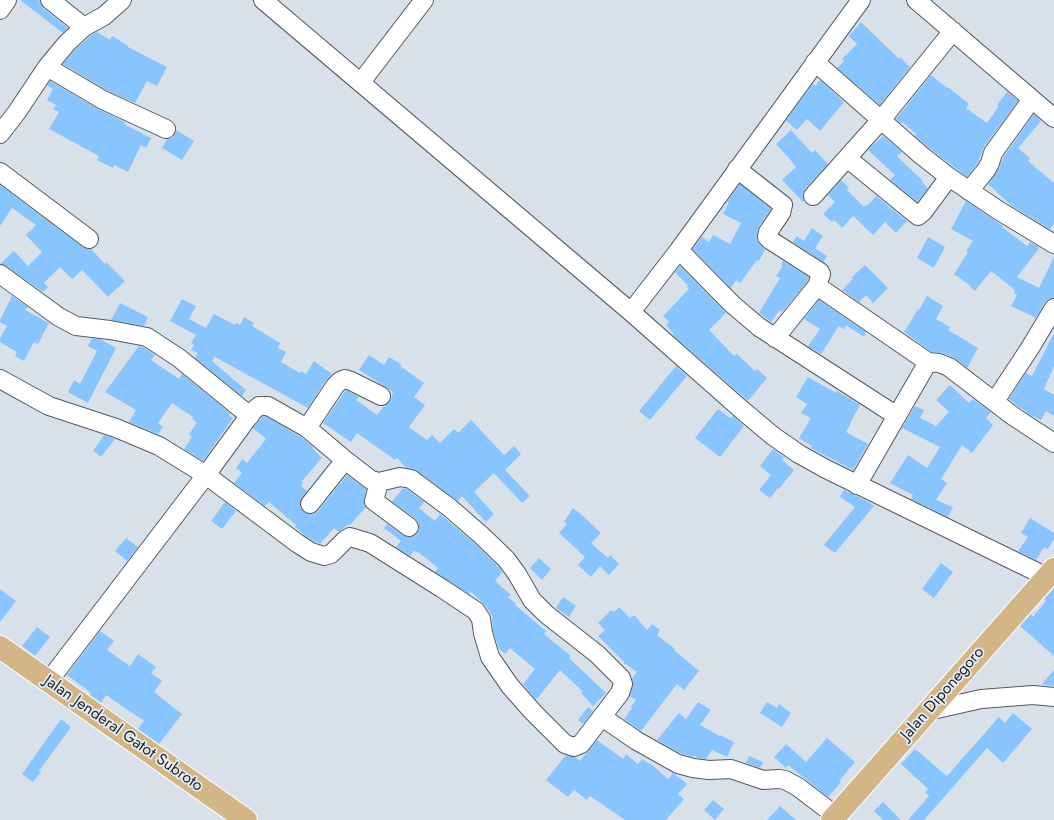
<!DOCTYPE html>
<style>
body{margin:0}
canvas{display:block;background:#d8e1ea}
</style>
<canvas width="1054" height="820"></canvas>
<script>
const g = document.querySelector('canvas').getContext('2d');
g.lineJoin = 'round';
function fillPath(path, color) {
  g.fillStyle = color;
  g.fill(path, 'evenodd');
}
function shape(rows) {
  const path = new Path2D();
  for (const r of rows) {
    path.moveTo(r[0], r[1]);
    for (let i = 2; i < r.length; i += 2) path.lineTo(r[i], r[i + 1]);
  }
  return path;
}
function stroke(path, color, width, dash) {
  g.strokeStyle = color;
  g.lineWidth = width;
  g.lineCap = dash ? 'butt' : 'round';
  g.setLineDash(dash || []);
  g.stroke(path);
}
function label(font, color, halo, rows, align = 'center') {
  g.font = font + ' Jost,sans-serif';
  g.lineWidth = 3.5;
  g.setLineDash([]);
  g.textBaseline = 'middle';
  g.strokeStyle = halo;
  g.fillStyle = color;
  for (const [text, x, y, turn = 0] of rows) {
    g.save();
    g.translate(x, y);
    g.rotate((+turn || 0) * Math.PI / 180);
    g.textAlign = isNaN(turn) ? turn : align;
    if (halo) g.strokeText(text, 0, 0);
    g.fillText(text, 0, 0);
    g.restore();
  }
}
fillPath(shape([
 [20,0,39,0,43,8,68,28,63,33],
 [861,22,899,59,900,57,910,67,880,105,837,68,844,61,842,59,857,44,849,36],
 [97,32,110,40,112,36,128,46,128,47,167,67,157,86,147,81,135,103,108,91,63,64,75,50,90,36],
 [931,75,947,88,948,87,969,104,966,108,987,123,999,106,997,105,1007,92,1018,101,984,147,977,164,967,177,928,147,915,136,916,134,902,122,900,123,896,119],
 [820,80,844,102,820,131,807,119,797,130,786,121,813,84,815,86],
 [50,81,98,109,125,122,124,124,151,138,146,148,141,145,128,172,114,165,113,168,97,160,99,156,49,129,59,112,53,109,56,105,47,100,53,89,47,85],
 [1034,114,1041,121,1018,148,1030,158,1028,161,1054,183,1054,223,1050,229,1012,206,988,184,999,168,1003,158],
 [176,130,194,141,182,160,162,148,167,139,172,138,175,134],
 [791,130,812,153,815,150,828,164,805,189,803,194,804,201,803,202,782,180,796,167,788,157,776,144],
 [883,136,902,152,897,156,923,181,922,182,928,188,917,202,890,180,895,175,868,150],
 [841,180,849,188,847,190,864,207,866,205,867,206,876,196,907,221,896,233,885,222,873,235,853,216,842,228,834,220,832,222,823,214,835,202,828,195],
 [740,184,771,209,759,226,757,235,757,240,765,250,759,261,757,260,740,283,736,280,731,288,693,249,702,237,709,242,713,235,730,244,741,223,723,214,729,202,727,202],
 [0,185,83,247,91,249,105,264,106,262,125,281,108,297,82,270,72,279,60,267,44,283,48,287,43,292,6,266,0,264,14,251,28,266,42,252,26,235,36,225,12,208,0,226],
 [966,201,1003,226,1002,227,1027,246,1030,242,1039,247,1038,250,1017,277,1039,288,1054,257,1054,298,1049,299,1045,302,1036,318,1011,306,1017,295,1014,293,1015,290,991,271,975,291,967,283,954,274,968,252,966,251,973,241,951,229],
 [812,228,823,236,815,248,827,256,823,262,793,242,797,236,804,241],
 [928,237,945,247,934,268,917,258],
 [783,261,809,277,808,281,782,312,780,310,771,322,759,313,780,278,776,276,783,266,781,265],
 [865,265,888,288,873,303,866,295,859,302,842,290,853,279,851,278],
 [680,266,726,313,709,330,734,356,737,354,755,371,757,369,767,378,748,401,674,336,673,333,666,325,669,322,663,316,689,289,687,287,688,286,675,272],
 [12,296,28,307,25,310,49,323,38,344,34,342,24,361,15,356,17,352,0,342,0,338,7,326,0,322,0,320],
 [927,296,943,306,936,319,950,327,948,330,978,348,967,368,953,357,943,353,932,352,904,332,918,309,919,310],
 [182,299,196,306,189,319,206,328,214,314,235,325,236,323,240,325,244,317,254,323,252,326,280,343,278,348,286,352,281,362,300,373,301,371,306,374,314,361,332,374,326,380,308,408,215,357,212,361,246,390,242,396,195,358,198,353,191,350,194,345,191,343,196,335,170,321],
 [819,300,866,332,864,337,846,325,844,330,839,326,821,354,808,346,820,329,804,319],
 [120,303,148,317,144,326,111,320],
 [1054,333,1054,366,1044,389,1054,395,1054,416,1046,411,1041,420,1029,414,1009,399,1026,373,1032,376],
 [92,338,100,339,116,348,88,403,68,392,74,380,80,384,97,351,88,346],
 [139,346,143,347,155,355,151,360,179,379,182,374,230,413,229,415,233,418,203,461,184,449,192,437,189,434,197,423,192,419,193,417,172,403,158,423,163,427,158,434,129,422,136,410,105,392],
 [369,355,384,365,389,357,401,364,400,366,424,383,414,397,425,405,409,427,427,440,432,435,440,443,454,429,458,433,471,420,504,455,514,446,521,454,505,470,530,496,522,503,494,473,474,492,494,514,486,522,462,496,458,501,417,471,406,468,397,458,395,460,357,433,351,442,323,423,346,390,359,397,356,400,377,415,384,406,390,401,393,392,359,370],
 [676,366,687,376,650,420,639,411],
 [808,377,836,393,837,391,860,405,850,423,851,423,846,432,868,444,853,470,811,448,812,446,799,438,811,418,801,413,807,404,796,397],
 [950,385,969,403,973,399,991,412,986,418,993,425,972,453,962,445,941,479,947,483,936,500,953,507,948,517,913,500,911,499,913,495,890,483,908,455,927,468,940,447,902,428,915,406,924,410,920,418,936,426,949,412,936,400],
 [718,409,730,418,733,416,744,426,720,457,695,438],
 [263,416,265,416,301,437,313,447,312,448,322,458,302,481,303,483,301,486,307,491,300,503,300,508,304,512,309,514,314,514,318,511,347,475,366,489,364,499,364,504,366,507,350,525,349,524,339,532,334,528,320,544,307,537,295,527,296,525,269,502,265,506,234,483,242,473,236,468,242,459,247,463,266,439,253,428],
 [104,435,115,439,101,457,93,451],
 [773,449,784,457,782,460,794,470,779,489,778,488,770,498,759,490,771,475,760,466],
 [403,488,407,489,424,502,419,508,435,521,440,514,474,543,498,566,502,572,495,581,511,595,508,597,516,604,515,605,546,631,544,634,571,656,569,658,606,693,593,706,581,693,583,692,560,670,536,700,523,684,535,669,510,648,505,654,499,649,493,631,492,619,493,617,486,606,471,592,469,594,435,572,438,568,418,552,414,551,410,556,396,547,401,541,384,528,387,524,403,535,407,537,414,536,417,534,419,529,419,523,416,519,392,502],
 [844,490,869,502,874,506,835,553,824,545,855,507,840,497],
 [225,502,236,511,222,529,211,521],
 [573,508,582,515,601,533,591,543,608,558,610,555,619,564,609,575,600,566,591,577,578,565,585,557,559,533,567,524,564,522],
 [1030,518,1054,533,1054,539,1048,549,1044,547,1036,560,1018,551,1028,537,1021,533],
 [126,538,138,547,127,561,115,551],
 [539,558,551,569,542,580,530,568],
 [941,563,953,572,934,598,922,589],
 [1054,588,1054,656,1020,626,1031,614,1033,617,1046,601,1044,599],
 [0,589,16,601,0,622],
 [563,597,576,606,569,617,556,608],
 [619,607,630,618,634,615,647,630,652,624,660,630,657,635,675,649,674,650,699,671,684,690,677,684,641,731,624,719,632,708,631,707,636,700,630,696,633,687,632,678,637,672,624,663,624,662,598,636,605,630,598,623,611,610,614,612],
 [37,627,50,637,35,656,22,646],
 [100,631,114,641,107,650,130,666,138,654,156,667,151,673,162,681,154,692,182,714,159,744,138,729,144,721,106,695,101,703,90,695,91,693,67,675],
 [1054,670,1054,686,1044,685,1042,684],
 [698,702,711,710,700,725,720,736,720,735,734,742,727,757,712,750,706,759,698,758,694,756,693,757,682,754,657,740,679,713,686,719],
 [767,702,777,708,779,704,791,713,782,727,760,713],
 [588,707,593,711,583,724,578,720],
 [1013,713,1032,729,1003,763,987,748,924,820,908,820,929,796,925,792,928,789,901,764,915,749,947,776,999,717,1005,723],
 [61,719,71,727,39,771,41,772,33,782,22,774],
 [827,738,855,762,839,781,841,782,828,797,788,765,786,768,774,757,786,744,806,762],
 [597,740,623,759,626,754,638,764,642,759,652,765,668,779,673,773,687,784,678,794,684,799,666,820,625,820,590,796,587,800,574,790,568,797,546,780,566,755,575,757,580,761],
 [749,756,763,762,760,768,746,763],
 [713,800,724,809,715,820,704,810],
 [883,802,901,820,883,820,874,811],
 [780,806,796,820,767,820]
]), '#88c5fe');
const minor = shape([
 [50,0,84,27],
 [263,0,631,312,742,410,773,436,799,454,826,469,1047,577],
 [916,0,1054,118],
 [0,10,7,0],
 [815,62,921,155,949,177,998,210,1054,244],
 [47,67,103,100,166,129],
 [361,82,424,0],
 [0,134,17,112,47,67,67,43,84,27,104,16,122,0],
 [847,158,918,216,923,212,949,177],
 [737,169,783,205,781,213,768,232,767,237,770,240,820,272,821,274,817,286,775,338],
 [0,172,89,239],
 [969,191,986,170,990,163,993,153,1032,99],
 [813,196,881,120,953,31],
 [679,250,732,304,759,327,897,416],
 [0,274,59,317,76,326,110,330,147,337,179,358,250,416],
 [817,286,928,362,939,363,949,367,1013,416,1054,443],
 [631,312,679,250,861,0],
 [0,379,49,406,116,428,159,446,206,475,252,412,259,406,268,406,307,428,345,460,310,504],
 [995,401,1030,348,1054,308],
 [307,428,335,386,340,381,345,379,351,381,381,396],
 [379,482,374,501,409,527],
 [857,485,928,362],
 [48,682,206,475,297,543,311,552,324,556,331,554,345,540,350,537,370,543,443,589,476,611,481,619,483,633,490,657,510,686,533,712,565,744,574,747,581,744,620,693,623,684,621,678,597,654,546,614,532,600,517,574,506,559,481,535,450,508,411,479,400,477,379,482,371,480,345,460],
 [928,711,981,699,1033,695,1054,697],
 [602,717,637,741,678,764,693,768,709,770,731,769,763,780,779,779,785,780,798,787,836,816]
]);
const major = shape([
 [0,647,246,820],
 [832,820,1054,569]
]);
stroke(minor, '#525a61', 20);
stroke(major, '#fff', 24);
stroke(minor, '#fff', 18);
stroke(major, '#d3b586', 22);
label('16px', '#212427', '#e5eef7', [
 ["Jalan Diponegoro",943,694,-49],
 ["Jalan Jenderal Gatot Subroto",123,734,35]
]);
</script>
